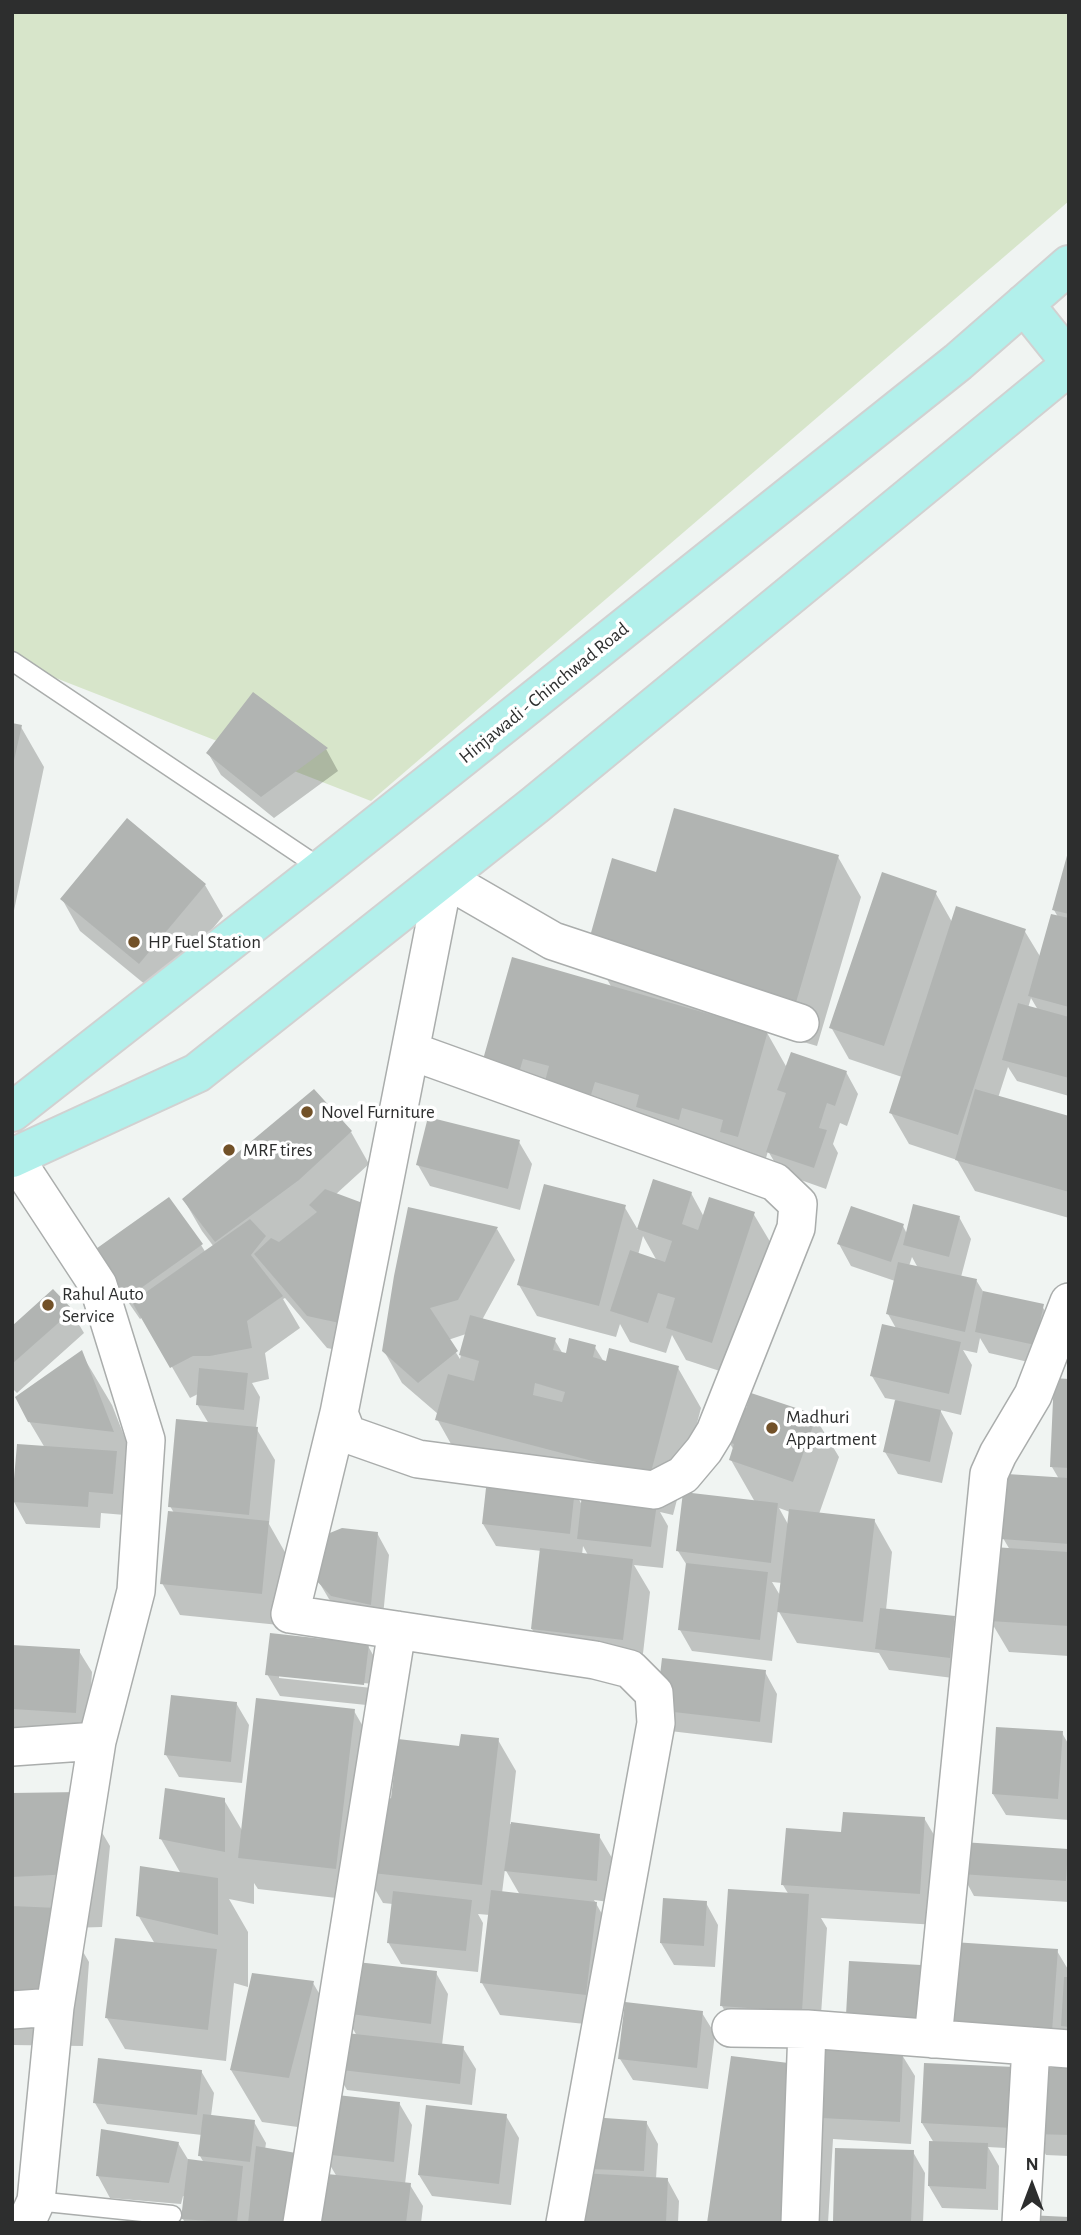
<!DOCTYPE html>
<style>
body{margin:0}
#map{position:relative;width:1081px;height:2235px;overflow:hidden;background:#f0f4f2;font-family:"Alegreya Sans",sans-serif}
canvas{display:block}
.frame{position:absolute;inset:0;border:14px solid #2d2e2e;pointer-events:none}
.north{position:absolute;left:997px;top:2151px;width:70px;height:70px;-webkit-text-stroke:5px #fff;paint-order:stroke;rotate:0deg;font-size:19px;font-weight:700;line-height:28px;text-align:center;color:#2d2e2e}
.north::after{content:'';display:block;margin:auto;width:24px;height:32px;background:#2d2e2e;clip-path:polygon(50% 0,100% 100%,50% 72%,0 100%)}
</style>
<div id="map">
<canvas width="1081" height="2235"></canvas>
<div class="frame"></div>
<div class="north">N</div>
</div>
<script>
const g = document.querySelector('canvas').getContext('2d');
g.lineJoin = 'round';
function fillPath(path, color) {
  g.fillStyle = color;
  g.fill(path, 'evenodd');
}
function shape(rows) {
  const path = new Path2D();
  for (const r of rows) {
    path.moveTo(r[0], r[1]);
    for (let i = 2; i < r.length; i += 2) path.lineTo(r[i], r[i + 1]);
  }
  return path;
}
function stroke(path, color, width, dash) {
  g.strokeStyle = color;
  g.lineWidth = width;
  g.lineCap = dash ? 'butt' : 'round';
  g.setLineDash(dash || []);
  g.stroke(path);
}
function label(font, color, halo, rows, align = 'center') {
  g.font = font + ' "Alegreya Sans",sans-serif';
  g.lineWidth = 7;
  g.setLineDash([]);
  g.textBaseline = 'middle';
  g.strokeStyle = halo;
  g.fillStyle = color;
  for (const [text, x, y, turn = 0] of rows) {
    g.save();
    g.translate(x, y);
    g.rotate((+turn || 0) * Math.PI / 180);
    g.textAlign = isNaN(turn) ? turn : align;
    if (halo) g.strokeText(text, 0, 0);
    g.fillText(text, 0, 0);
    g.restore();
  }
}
fillPath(shape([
 [12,12,1069,12,1069,201,371,801,12,661]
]), '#d7e5ca');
fillPath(shape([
 [254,694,326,749,338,771,274,818,221,775,208,753],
 [12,725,21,727,44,767,12,920],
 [1069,856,1069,1096,1017,1081,1008,1067,998,1098,1069,1118,1069,1218,975,1191,957,1160,909,1144,891,1113,902,1077,849,1059,831,1027,935,892,952,922,1024,930,1041,958,1058,917,1054,910],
 [1031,998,1038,1010,1028,1008],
 [838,857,861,897,817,1046,766,1031,787,1068,846,1072,858,1094,847,1126,840,1123,833,1144,838,1153,826,1189,781,1173,768,1151,761,1176,483,1062,612,988,589,947,657,874],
 [205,885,223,916,158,995,80,931,62,899],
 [351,1132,369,1164,335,1195,362,1355,327,1348,285,1298,283,1299,300,1328,265,1353,269,1379,252,1383,260,1397,256,1428,275,1460,269,1524,286,1554,279,1625,180,1615,162,1583,174,1513,170,1506,209,1424,197,1404,198,1394,190,1398,143,1317,140,1319,108,1273,201,1245,206,1253,214,1247,202,1231,184,1200],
 [519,1142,532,1164,520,1210,430,1186,418,1165],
 [654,1181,691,1193,704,1217,753,1213,772,1245,729,1374,686,1360,672,1335,666,1353,630,1342,620,1324,616,1337,537,1316,519,1285,624,1206,638,1230],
 [643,1236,657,1261,638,1255],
 [959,1217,971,1239,961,1277,976,1280,984,1293,1042,1306,1055,1328,1046,1366,989,1353,980,1338,977,1353,963,1350,972,1365,961,1415,940,1410,953,1433,942,1483,898,1474,885,1452,896,1400,885,1398,872,1376,897,1330,888,1314,895,1281,851,1266,839,1244,903,1226,907,1234],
 [912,1257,918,1268,909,1266],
 [497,1229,515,1260,482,1320,554,1339,563,1354,594,1346,604,1362,678,1368,701,1408,673,1515,660,1512,668,1526,663,1568,634,1565,650,1592,641,1671,551,1660,532,1629,542,1551,496,1546,483,1524,488,1481,460,1460,437,1419,438,1414,402,1383,384,1351],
 [466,1334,460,1359,448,1340],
 [573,1489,583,1496,582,1505],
 [583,1546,588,1555,582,1555],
 [71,1311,84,1333,17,1393,12,1388,12,1329],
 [81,1353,112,1405,143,1484,125,1515,101,1513,100,1528,26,1524,14,1502,45,1448,29,1421],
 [1069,1381,1069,1656,1009,1652,990,1620,1010,1550,1003,1538,1059,1479,1052,1467],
 [815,1417,839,1457,819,1514,874,1520,892,1552,886,1610,953,1618,966,1640,961,1679,889,1670,879,1653,797,1643,778,1610,772,1661,692,1651,680,1630,688,1567,678,1551,755,1502,731,1460,734,1450,728,1441],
 [779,1508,790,1512,789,1526],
 [772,1582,782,1583,781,1597],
 [377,1533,389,1555,382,1626,345,1618,329,1599,316,1577],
 [12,1581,13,1646,79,1651,92,1672,88,1735,12,1730],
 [368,1646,380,1667,376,1706,280,1696,267,1674],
 [279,1674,373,1684,372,1688,279,1678],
 [765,1672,777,1694,772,1743,670,1731,658,1709],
 [236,1703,249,1725,242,1783,179,1777,166,1755],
 [354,1711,372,1742,354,1900,258,1889,254,1883,254,1904,229,1899,248,1932,248,1987,234,1983,226,2061,125,2049,107,2018,155,1944,138,1915,181,1874,161,1839,224,1800,243,1832],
 [1062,1733,1069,1745,1069,1820,1006,1815,993,1794],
 [498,1740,516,1771,510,1824,599,1836,612,1858,609,1902,594,1900,614,1935,604,2026,500,2015,482,1983,490,1915,478,1914,483,1923,478,1972,401,1964,388,1942,393,1904,383,1903,365,1872,392,1799,461,1748],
 [505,1869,520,1895,502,1893],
 [79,1794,110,1846,102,1927,69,1928,89,1962,83,2046,12,2045,12,1908,15,1908,12,1903,12,1795],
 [924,1818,943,1850,937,1925,821,1918,827,1928,819,2043,740,2037,722,2006,789,1895,783,1885,843,1834],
 [1067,1850,1069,1902,974,1896,962,1874],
 [706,1903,718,1925,715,1967,674,1965,661,1943],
 [1057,1951,1069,1971,1069,2063,968,2056],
 [436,1973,448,1994,442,2045,463,2048,476,2069,472,2105,347,2090,335,2069,328,2095,399,2103,412,2125,405,2184,410,2185,423,2206,421,2223,314,2223,337,2177,323,2153,319,2130,262,2122,231,2070,313,1983,343,2034,357,2036,344,2013],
 [702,2013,715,2034,708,2089,633,2080,620,2059],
 [902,2055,915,2076,911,2144,833,2139,828,2223,709,2223,804,2067],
 [1014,2069,1023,2149,988,2147,999,2166,998,2210,942,2208,929,2186,934,2143,922,2123],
 [1069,2070,1069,2156,1046,2155,1033,2133],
 [201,2071,214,2093,211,2116,254,2122,266,2143,265,2150,301,2223,185,2223,183,2219,185,2197,183,2196,181,2204,110,2198,98,2176,178,2143,189,2161,204,2163,200,2156,202,2135,107,2124,95,2103],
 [506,2116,519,2138,511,2205,432,2196,419,2175],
 [646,2122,658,2144,656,2179,667,2179,679,2201,678,2223,581,2223,594,2176,590,2168],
 [913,2152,925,2173,923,2223,836,2223,835,2221]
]), '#0003');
fillPath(shape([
 [253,692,328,748,261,797,206,753],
 [12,723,22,725,13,765,12,765],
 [674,808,839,855,795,1006,587,947,612,858,656,872],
 [127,818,206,884,139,964,60,899],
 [1068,852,1069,852,1069,914,1052,910],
 [882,872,937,891,884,1046,829,1028],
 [956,906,1026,929,958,1135,889,1113],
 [1051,914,1069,918,1069,1007,1028,996],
 [512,957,768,1031,738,1137,720,1132,723,1120,682,1108,679,1120,636,1107,639,1095,595,1082,591,1095,545,1081,549,1066,523,1059,519,1073,482,1063],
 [1018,1003,1069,1017,1069,1078,1002,1060],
 [791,1052,847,1071,835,1106,827,1103,819,1128,827,1130,814,1168,766,1152,786,1093,777,1090],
 [314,1089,352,1131,299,1180,215,1242,182,1199],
 [975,1089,1069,1116,1069,1192,955,1160],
 [428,1117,520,1140,508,1189,416,1165],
 [653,1179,692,1192,682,1224,698,1230,709,1197,755,1212,712,1343,666,1328,675,1298,658,1293,648,1323,610,1311,630,1250,665,1262,672,1241,637,1229],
 [544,1184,626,1205,599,1306,517,1285],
 [325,1189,368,1205,344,1324,307,1316,254,1254,271,1238,279,1242,317,1212,309,1205],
 [169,1197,203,1244,127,1298,93,1251],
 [913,1204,960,1216,949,1257,903,1245],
 [851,1206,904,1224,891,1262,837,1244],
 [408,1207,498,1227,458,1300,430,1308,458,1351,418,1383,382,1351,394,1276],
 [250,1219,266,1236,251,1255,283,1296,247,1321,252,1348,210,1356,193,1356,170,1368,132,1302],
 [898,1262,977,1279,965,1332,886,1314],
 [53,1289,73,1310,12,1364,12,1326],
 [983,1291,1044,1304,1035,1345,975,1332],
 [470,1315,556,1338,553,1350,566,1353,569,1338,596,1345,593,1357,606,1361,609,1348,679,1366,650,1476,435,1420,448,1374,474,1381,479,1361,459,1355],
 [535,1383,565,1392,562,1402,533,1395],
 [882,1324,961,1342,949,1394,870,1376],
 [82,1350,114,1432,28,1422,15,1397],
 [199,1368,248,1373,244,1410,196,1405],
 [1054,1378,1069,1379,1069,1468,1050,1467],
 [751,1393,817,1415,793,1482,729,1460,734,1444,726,1441,739,1405,746,1408],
 [895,1400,941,1410,930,1462,883,1452],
 [176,1419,258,1427,249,1515,168,1507],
 [17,1444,117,1451,113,1494,89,1492,88,1507,12,1502],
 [1007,1474,1069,1478,1069,1544,1001,1539],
 [487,1479,575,1489,570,1534,482,1524],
 [683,1492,778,1503,771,1563,676,1551],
 [582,1494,657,1503,651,1547,577,1539],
 [789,1509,875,1519,863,1622,777,1612],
 [168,1511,269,1521,262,1594,160,1584],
 [342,1528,378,1532,371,1605,331,1596,314,1578,320,1537],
 [993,1547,1069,1552,1069,1626,989,1621],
 [540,1548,633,1559,623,1640,531,1629],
 [686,1563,768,1572,760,1640,678,1630],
 [880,1608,955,1616,950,1658,875,1649],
 [270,1633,369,1644,364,1685,265,1675],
 [12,1645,80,1649,76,1713,12,1709],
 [662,1658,766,1670,760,1722,656,1710],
 [171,1695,237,1702,231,1762,164,1755],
 [256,1698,355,1709,336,1869,238,1858],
 [996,1727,1063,1731,1058,1799,992,1794],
 [461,1734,499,1738,482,1885,363,1872,375,1806,391,1798,398,1739,459,1746],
 [165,1788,225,1798,225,1852,159,1839],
 [80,1792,73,1874,12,1877,12,1793],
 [843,1812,925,1817,920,1894,781,1885,786,1828,841,1832],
 [511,1822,600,1834,597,1881,504,1871],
 [962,1842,1068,1849,1066,1881,960,1874],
 [140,1866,218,1878,218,1935,136,1916],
 [728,1889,809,1894,802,2012,720,2006],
 [491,1890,597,1902,586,1995,480,1983],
 [393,1891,472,1900,466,1951,387,1943],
 [663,1898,707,1901,704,1946,660,1943],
 [12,1906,59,1908,53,1993,12,1993],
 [115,1938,217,1949,208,2030,105,2018],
 [953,1942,1058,1949,1052,2032,948,2025],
 [348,1961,437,1971,431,2024,342,2013],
 [849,1961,921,1965,917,2020,846,2015],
 [252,1973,314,1981,289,2078,230,2070],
 [1064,1977,1069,1977,1069,2027,1061,2026],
 [625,2002,703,2011,697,2068,618,2059],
 [337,2032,464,2046,460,2084,333,2069],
 [824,2049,903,2053,900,2122,821,2118],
 [731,2056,805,2065,796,2223,707,2223],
 [98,2058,202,2070,197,2115,93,2103],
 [924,2063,1015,2067,1012,2128,921,2123],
 [1035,2067,1069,2068,1069,2135,1032,2134],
 [328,2094,400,2102,394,2162,322,2154],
 [426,2105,507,2114,499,2184,418,2175],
 [203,2114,255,2120,250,2162,198,2156],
 [591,2117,647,2121,644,2171,588,2169],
 [101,2129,179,2142,169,2183,96,2176],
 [929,2141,988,2143,986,2189,928,2186],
 [256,2146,296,2153,287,2223,248,2223],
 [835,2148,914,2150,911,2223,833,2221],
 [188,2159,243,2166,237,2223,181,2219],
 [318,2173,411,2183,406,2223,312,2223],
 [582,2173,668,2178,666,2223,579,2223],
 [1027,2215,1069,2217,1069,2223,1027,2223]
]), '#b1b4b2');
const service = shape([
 [12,661,322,869],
 [36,2201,172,2215]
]);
const minor = shape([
 [411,1051,775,1182,798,1204,796,1228,715,1432,704,1450,683,1475,654,1490,418,1459,347,1434,339,1413,444,878,553,941,800,1023],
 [14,1157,98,1285,146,1440,136,1591,97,1741,55,2007,36,2201,26,2223],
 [339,1413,290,1614,595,1660,630,1669,654,1693,656,1723,565,2223],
 [12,1747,97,1741],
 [12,2010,55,2007],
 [731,2028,807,2029,1069,2049],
 [933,2039,989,1474,998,1454,1033,1395,1069,1302],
 [302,2223,397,1630],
 [800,2223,807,2029],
 [1021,2223,1031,2046]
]);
const primary = shape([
 [1024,304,1069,360],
 [12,1112,322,869,958,362,1069,265],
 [12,1158,197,1073,535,805,1069,366]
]);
stroke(service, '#aaadac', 21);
stroke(minor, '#aaadac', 40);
stroke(primary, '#d1d1d1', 42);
stroke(service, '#fff', 18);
stroke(minor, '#fff', 37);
stroke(primary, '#b2f0eb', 38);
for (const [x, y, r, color] of [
 [134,942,7,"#725128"],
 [307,1112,7,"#725128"],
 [229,1150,7,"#725128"],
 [48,1305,7,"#725128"],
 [772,1428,7,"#725128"]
]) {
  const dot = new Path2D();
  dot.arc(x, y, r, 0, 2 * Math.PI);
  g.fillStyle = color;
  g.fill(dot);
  stroke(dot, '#fff', 2.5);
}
label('19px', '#2d2e2e', '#fff', [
 ["Hinjawadi - Chinchwad Road",544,693,-39]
]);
label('19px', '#2d2e2e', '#fff', [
 ["HP Fuel Station",148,942],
 ["Novel Furniture",321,1112],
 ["MRF tires",243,1150],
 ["Rahul Auto",62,1294],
 ["Service",62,1316],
 ["Madhuri",786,1417],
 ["Appartment",786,1439]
], 'left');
</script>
